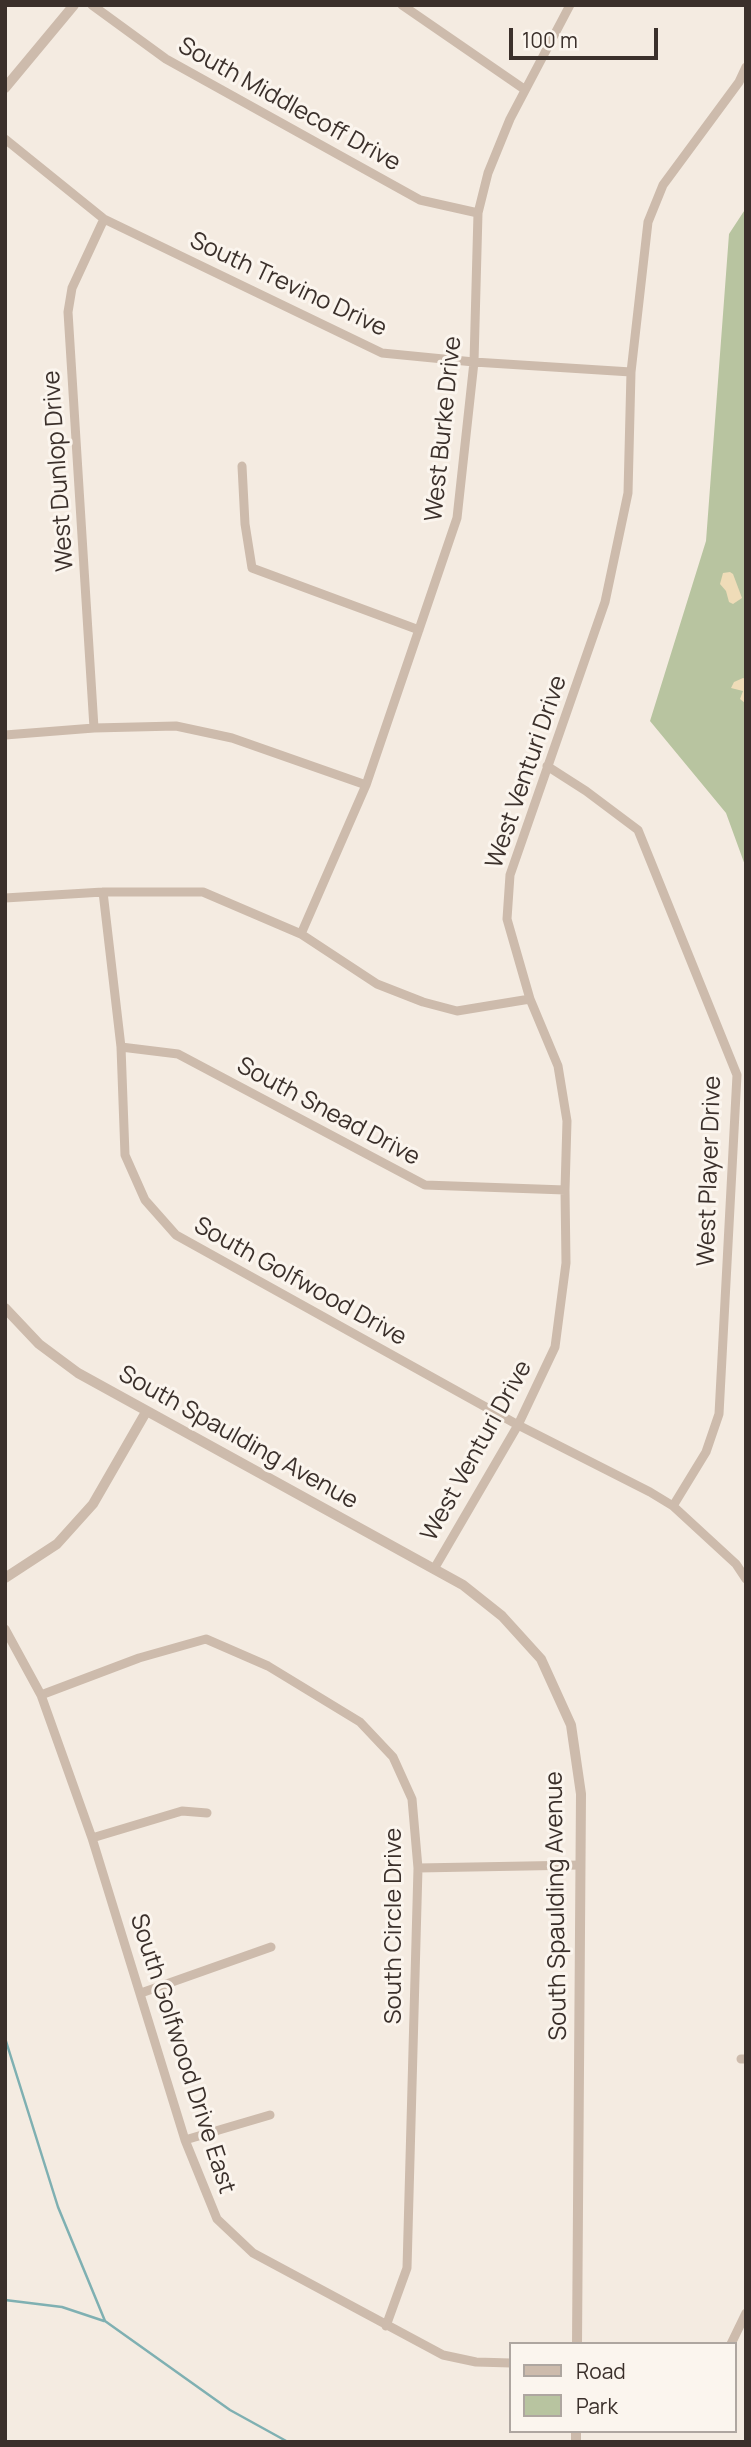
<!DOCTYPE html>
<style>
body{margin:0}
#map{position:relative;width:751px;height:2447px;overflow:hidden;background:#f4ebe1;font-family:Manrope,sans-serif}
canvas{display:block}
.frame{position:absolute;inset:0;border:7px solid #3b302b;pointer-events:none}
.legend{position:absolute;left:509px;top:2342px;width:228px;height:91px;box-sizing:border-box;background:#fbf5ee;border:2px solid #aea6a0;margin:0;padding:9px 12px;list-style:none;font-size:21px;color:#3b302b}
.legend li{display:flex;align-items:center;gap:14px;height:35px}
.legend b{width:35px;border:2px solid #aea6a0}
.scale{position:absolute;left:509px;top:28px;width:149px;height:32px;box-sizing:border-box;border:4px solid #3b302b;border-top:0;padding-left:9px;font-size:21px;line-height:24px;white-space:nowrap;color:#3b302b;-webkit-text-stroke:5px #fbf5ee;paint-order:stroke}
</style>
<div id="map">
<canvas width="751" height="2447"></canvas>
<div class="frame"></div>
<ul class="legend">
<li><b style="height:9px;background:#cdbbac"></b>Road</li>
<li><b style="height:19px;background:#b8c4a0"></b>Park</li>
</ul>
<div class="scale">100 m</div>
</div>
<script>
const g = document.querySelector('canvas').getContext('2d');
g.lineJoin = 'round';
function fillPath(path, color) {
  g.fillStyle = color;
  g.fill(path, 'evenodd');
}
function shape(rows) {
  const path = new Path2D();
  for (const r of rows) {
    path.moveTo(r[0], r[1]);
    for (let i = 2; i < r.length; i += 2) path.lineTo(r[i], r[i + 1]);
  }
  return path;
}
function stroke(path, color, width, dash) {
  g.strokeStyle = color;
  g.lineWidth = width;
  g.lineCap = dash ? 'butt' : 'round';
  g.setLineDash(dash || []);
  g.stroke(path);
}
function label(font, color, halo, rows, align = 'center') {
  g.font = font + ' Manrope,sans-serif';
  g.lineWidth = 6;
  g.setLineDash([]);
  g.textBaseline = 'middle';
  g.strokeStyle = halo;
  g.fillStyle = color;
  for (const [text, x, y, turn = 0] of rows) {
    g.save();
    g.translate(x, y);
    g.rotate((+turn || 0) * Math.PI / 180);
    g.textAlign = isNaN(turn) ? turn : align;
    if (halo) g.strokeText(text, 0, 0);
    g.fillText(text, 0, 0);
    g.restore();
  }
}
fillPath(shape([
 [746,208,746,868,726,813,650,721,706,541,729,234]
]), '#b8c4a0');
fillPath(shape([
 [730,572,733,574,742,598,733,604,729,602,726,591,720,584,723,573],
 [743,678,746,679,745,703,740,699,743,691,731,688,734,682]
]), '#efdcb8');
stroke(shape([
 [5,2038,58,2207,105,2321,230,2410,288,2442],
 [5,2300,62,2307,104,2321]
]), '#7fb0b2', 2.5);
stroke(shape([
 [92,5,166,59,420,200,478,213],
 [402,5,524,89],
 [5,139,104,219,382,353,474,362,631,372],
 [242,466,245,524,252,568,419,630],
 [94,728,68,312,72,288,104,219],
 [5,735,94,728,176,726,232,738,366,785],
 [547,766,586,791,638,830,737,1075,719,1414,706,1452,673,1506],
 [103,892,121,1047,125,1155,145,1200,176,1235,518,1425,650,1492,673,1506,736,1564,746,1579],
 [5,898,103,892,203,892,301,934,377,984,423,1002,457,1011,530,999],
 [301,934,366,785,457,518,474,362,478,213,488,173,510,119,570,5],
 [121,1047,178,1054,425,1185,565,1190],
 [434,1569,518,1425,555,1347,566,1263,565,1190,567,1121,558,1066,530,999,507,919,510,875,605,602,628,493,631,372,648,222,663,185,739,82,746,67],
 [5,1629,41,1695,92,1838,185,2140,217,2219,253,2253,443,2355,476,2362,511,2363],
 [41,1695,139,1658,206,1639,268,1666,360,1722,393,1757,412,1799,418,1868,407,2268,386,2326],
 [92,1838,182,1811,207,1813],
 [418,1868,580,1865],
 [141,1993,271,1947],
 [741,2059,746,2059],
 [185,2140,270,2115],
 [731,2344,746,2313]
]), '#cdbbac', 9);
stroke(shape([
 [5,88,74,5],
 [5,1308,39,1344,78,1373,463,1585,502,1616,541,1659,571,1725,581,1794,577,2344],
 [5,1578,57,1544,93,1504,146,1412],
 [576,2442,576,2431]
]), '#cdbbac', 10);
label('24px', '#3b302b', '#fbf5ee', [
 ["South Middlecoff Drive",289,105,29],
 ["South Trevino Drive",288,285,25],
 ["West Burke Drive",444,429,-84],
 ["West Dunlop Drive",59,471,-94],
 ["West Venturi Drive",527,772,-71],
 ["South Snead Drive",328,1112,28],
 ["West Player Drive",710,1171,-88],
 ["South Golfwood Drive",300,1282,29],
 ["South Spaulding Avenue",238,1438,29],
 ["West Venturi Drive",477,1451,-61],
 ["South Spaulding Avenue",557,1906,-91],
 ["South Circle Drive",394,1926,-90],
 ["South Golfwood Drive East",182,2054,72]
]);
</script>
